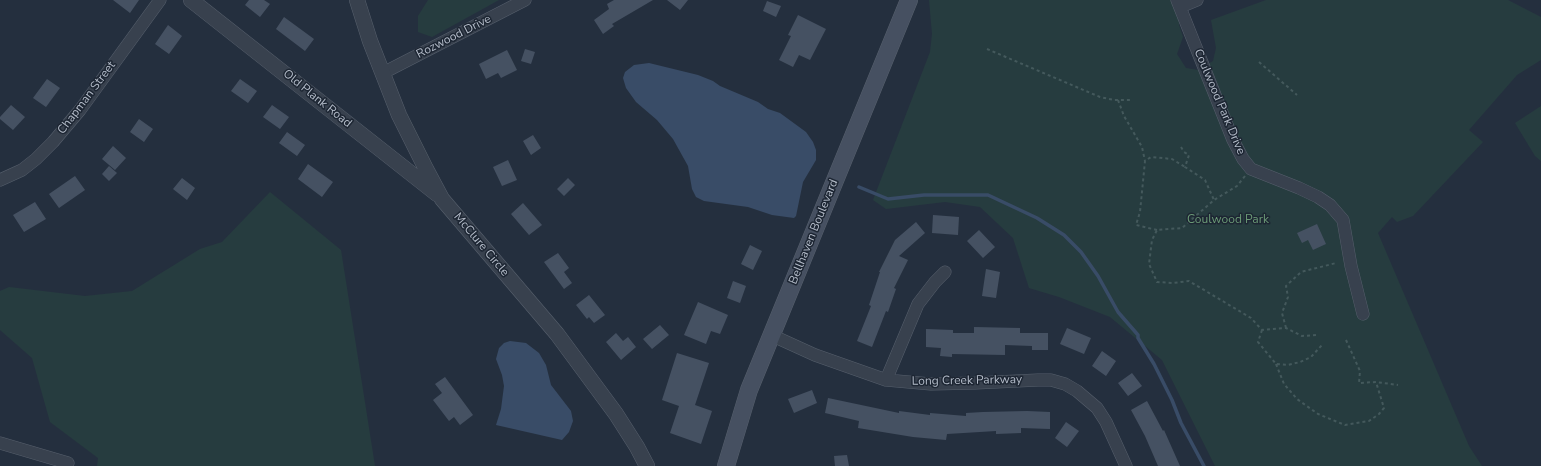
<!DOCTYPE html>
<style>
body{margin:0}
canvas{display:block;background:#242f3e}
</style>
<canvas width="1541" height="466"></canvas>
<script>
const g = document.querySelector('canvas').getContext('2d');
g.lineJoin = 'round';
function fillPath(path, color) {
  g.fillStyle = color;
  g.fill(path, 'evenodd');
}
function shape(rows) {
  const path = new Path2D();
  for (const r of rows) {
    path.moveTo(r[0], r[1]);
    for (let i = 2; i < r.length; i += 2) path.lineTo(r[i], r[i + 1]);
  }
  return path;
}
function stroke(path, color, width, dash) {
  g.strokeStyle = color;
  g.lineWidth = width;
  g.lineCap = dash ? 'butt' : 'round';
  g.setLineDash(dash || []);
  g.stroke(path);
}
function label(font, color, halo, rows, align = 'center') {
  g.font = font + ' "Nunito Sans",sans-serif';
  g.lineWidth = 3;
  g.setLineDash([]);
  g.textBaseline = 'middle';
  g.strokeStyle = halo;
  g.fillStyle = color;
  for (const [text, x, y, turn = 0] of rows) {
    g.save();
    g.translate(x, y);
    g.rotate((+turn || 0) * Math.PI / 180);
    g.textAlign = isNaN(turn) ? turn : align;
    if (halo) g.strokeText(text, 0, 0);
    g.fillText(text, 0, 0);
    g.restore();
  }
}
fillPath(shape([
 [428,0,499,0,432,37,418,32,418,16],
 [929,0,1177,0,1180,7,1179,25,1183,37,1177,54,1186,68,1198,70,1213,61,1216,48,1211,20,1266,0,1508,0,1541,17,1541,60,1517,75,1469,130,1483,142,1413,216,1397,222,1392,217,1378,233,1469,446,1482,466,1215,466,1162,360,1110,317,1059,297,1029,288,1013,238,980,207,945,202,886,209,873,200,930,52,932,34],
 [1541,106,1541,161,1535,156,1515,123],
 [270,192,341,250,375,466,97,466,98,458,50,422,32,358,0,330,0,291,9,287,85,296,132,291,200,249,222,242]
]), '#263c3f');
fillPath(shape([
 [649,63,698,75,713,81,720,86,758,102,768,109,780,113,806,132,813,142,816,150,816,160,803,182,796,216,794,218,772,215,748,207,704,201,696,197,692,189,688,166,673,139,657,120,636,102,626,88,623,78,625,72,634,65],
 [510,341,526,343,539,353,546,365,551,385,571,411,573,421,569,432,562,440,496,425,501,409,504,386,502,375,496,359,499,348,504,343]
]), '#394c67');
stroke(shape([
 [859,187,888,199,924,195,988,195,1037,218,1064,235,1081,252,1098,276,1118,312,1138,335,1138,338,1154,364,1172,400,1181,423,1204,466]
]), '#394c67', 3.5);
fillPath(shape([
 [113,0,139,0,130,13],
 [249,0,264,0,270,4,260,17,245,5],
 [614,0,653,0,612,24,614,26,603,34,594,20,609,9,607,4],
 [667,0,688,0,680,10],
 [767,1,781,6,776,17,763,11],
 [798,15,826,29,810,60,799,55,793,67,779,60,791,36,788,35],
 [284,17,314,39,305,51,276,29],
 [168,25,182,36,169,54,155,44],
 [525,49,535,52,531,64,521,61],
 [507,50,517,70,501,78,498,73,486,79,479,64],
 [47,79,60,88,46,107,33,98],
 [240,79,257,91,248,103,231,91],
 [11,105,25,117,13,130,0,119,0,117],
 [272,105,289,117,280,129,263,117],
 [139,119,153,129,144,142,130,132],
 [287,132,305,145,297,156,279,143],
 [533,135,541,148,531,155,523,141],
 [113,146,126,158,115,170,102,159],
 [508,160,517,180,502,186,493,167],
 [308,164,333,182,322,197,298,179],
 [109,166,117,173,109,181,102,174],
 [75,176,85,190,59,208,49,194],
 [182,178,195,188,187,200,173,189],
 [568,178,575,185,564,196,557,189],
 [35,202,46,219,24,232,13,215],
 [523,203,542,225,529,235,511,214],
 [933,215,959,217,958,235,932,233],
 [916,222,925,233,899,256,908,260,894,288,896,289,888,312,886,311,872,347,857,341,871,306,869,305,880,272,879,272,895,240],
 [1317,224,1326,244,1313,250,1308,240,1302,243,1297,233],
 [979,230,995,247,983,258,967,241],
 [750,245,762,251,753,270,741,264],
 [558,253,569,268,564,272,572,283,564,289,544,262],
 [986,269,1000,272,996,298,982,296],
 [733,281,746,286,740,303,727,298],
 [589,295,605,315,594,323,589,317,587,319,576,305],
 [698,302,728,315,720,334,711,331,706,344,684,335],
 [660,325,669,335,652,349,643,339],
 [974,327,1020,328,1020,333,1048,333,1048,350,1032,350,1032,346,1005,345,1005,355,952,354,952,357,940,356,941,348,926,347,926,329,953,330,953,333,974,333],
 [1067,328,1091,338,1084,354,1060,344],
 [616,333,623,341,628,337,636,347,621,360,606,342],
 [1102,351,1116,361,1106,376,1092,366],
 [677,353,709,363,695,405,712,411,701,444,670,433,679,406,662,400],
 [1132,373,1142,386,1128,396,1118,383],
 [445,377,473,415,460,425,454,417,449,421,433,400,442,393,435,384],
 [812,390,817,403,794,413,788,399],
 [828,398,899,413,899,411,930,415,930,413,966,416,966,413,983,412,1027,411,1050,412,1050,429,1021,428,1021,433,996,434,996,431,947,434,946,440,913,437,858,428,859,421,825,413],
 [1147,401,1163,431,1164,430,1180,466,1158,466,1145,436,1131,410],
 [1066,422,1079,431,1067,447,1055,438],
 [847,455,849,466,835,466,834,456]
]), '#455162');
const minor = shape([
 [1177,0,1233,140,1243,159,1251,169,1299,188,1318,197,1330,205,1343,220,1351,266,1363,314],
 [1180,7,1197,0],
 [383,73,525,0],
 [0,180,22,170,36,159,53,142,80,110,160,0],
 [771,335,815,355,886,380,931,384,975,383,1038,380,1051,380,1065,384,1077,391,1097,408,1106,422,1126,466],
 [886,380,918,304,935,282,945,272],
 [0,443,68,463]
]);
const tertiary = shape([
 [191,0,437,194],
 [357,0,370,41,399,115,426,169,442,199,557,334,616,414,637,447,647,466]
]);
const secondary = shape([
 [726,466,749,390,909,0]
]);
stroke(minor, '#565f6c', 13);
stroke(tertiary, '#565f6c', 16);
stroke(secondary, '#565f6c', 18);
stroke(shape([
 [987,49,1100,97,1114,100,1130,100],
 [1259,62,1297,95],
 [1118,100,1124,116,1142,147,1145,161],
 [1181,147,1184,152,1189,155,1185,167,1205,180,1214,200],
 [1245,176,1237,186,1214,200,1182,228,1157,230,1152,240,1149,264,1157,282,1173,283,1189,281,1251,318,1262,330,1286,328,1302,336,1317,335],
 [1157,230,1136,225,1140,212,1145,161,1151,157,1172,159,1185,167],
 [1286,328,1282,313,1288,297,1286,286,1301,272,1336,263],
 [1262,330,1258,342,1276,364,1288,365,1300,362,1311,357,1322,345],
 [1346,340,1360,371,1359,383,1376,382,1398,385],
 [1276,364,1284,384,1297,399,1318,414,1345,425,1369,421,1379,414,1384,408,1376,382]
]), '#44595c', 2, [3, 3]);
stroke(minor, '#38414e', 12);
stroke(tertiary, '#38414e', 15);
stroke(secondary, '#465061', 17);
label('12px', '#b4bcc9', '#1d2633', [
 ["Rozwood Drive",454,37,-27],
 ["Chapman Street",87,98,-53],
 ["Old Plank Road",317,99,39],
 ["Coulwood Park Drive",1219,102,67],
 ["Bellhaven Boulevard",814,232,-68],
 ["McClure Circle",481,245,50],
 ["Long Creek Parkway",967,381,-1]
]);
label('12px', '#6b9a76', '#1d2633', [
 ["Coulwood Park",1228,220]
]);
</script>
